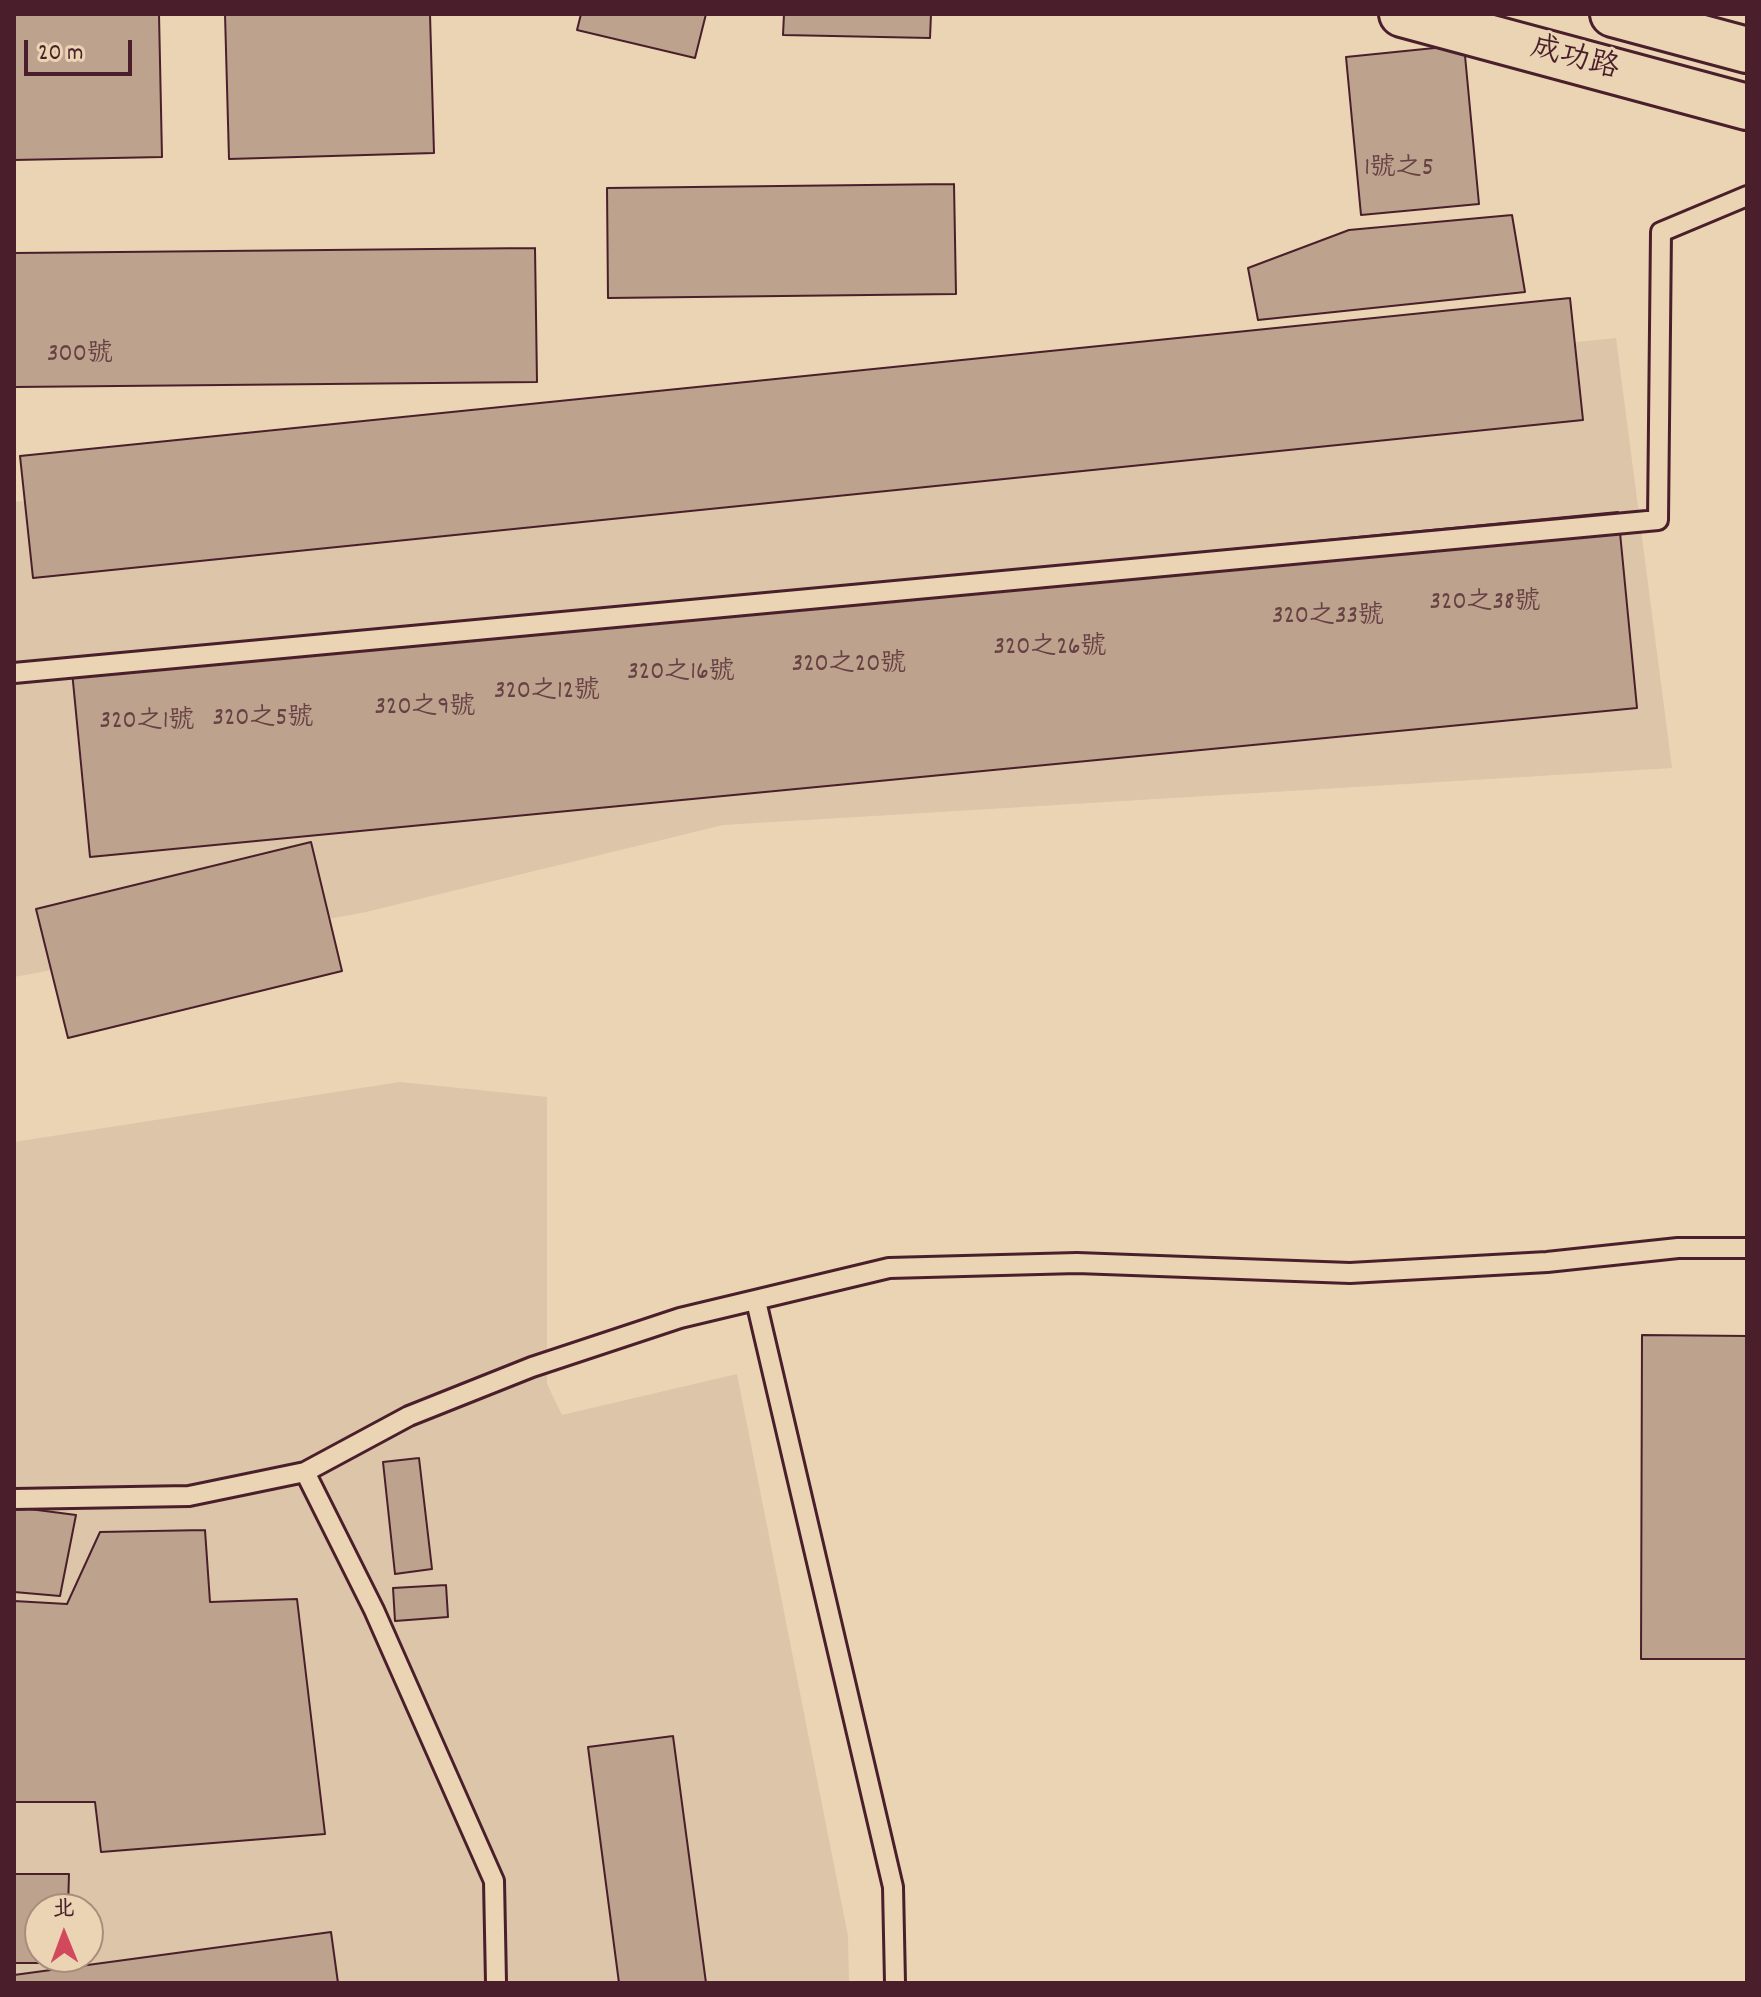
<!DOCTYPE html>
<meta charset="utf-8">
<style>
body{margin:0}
#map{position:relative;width:1761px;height:1997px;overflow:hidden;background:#ead4b3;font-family:Dekko,"LXGW WenKai TC",sans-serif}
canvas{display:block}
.frame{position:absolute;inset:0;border:16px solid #4a1f2b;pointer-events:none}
.north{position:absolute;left:24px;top:1893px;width:80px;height:80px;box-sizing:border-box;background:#ead4b3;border:2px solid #aa8c7d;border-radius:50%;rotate:359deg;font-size:22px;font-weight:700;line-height:32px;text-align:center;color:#4a1f2b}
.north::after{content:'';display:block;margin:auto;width:28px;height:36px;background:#d1495b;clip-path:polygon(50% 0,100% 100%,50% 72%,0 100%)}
.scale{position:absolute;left:24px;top:40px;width:108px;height:36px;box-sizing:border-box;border:4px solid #4a1f2b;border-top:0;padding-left:10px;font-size:24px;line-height:28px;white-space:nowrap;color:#4a1f2b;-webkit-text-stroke:6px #ead4b3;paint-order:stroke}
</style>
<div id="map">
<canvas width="1761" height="1997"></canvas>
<div class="frame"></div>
<div class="north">北</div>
<div class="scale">20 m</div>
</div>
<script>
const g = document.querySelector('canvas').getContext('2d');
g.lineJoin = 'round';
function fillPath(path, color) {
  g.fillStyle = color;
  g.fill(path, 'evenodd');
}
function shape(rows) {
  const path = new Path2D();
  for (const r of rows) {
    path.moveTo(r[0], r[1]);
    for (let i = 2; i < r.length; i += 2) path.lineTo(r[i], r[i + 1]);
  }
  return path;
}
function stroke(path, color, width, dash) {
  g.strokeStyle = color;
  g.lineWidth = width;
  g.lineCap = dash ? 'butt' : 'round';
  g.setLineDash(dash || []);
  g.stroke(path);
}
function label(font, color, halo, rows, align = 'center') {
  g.font = font + ' Dekko,"LXGW WenKai TC",sans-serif';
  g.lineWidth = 6;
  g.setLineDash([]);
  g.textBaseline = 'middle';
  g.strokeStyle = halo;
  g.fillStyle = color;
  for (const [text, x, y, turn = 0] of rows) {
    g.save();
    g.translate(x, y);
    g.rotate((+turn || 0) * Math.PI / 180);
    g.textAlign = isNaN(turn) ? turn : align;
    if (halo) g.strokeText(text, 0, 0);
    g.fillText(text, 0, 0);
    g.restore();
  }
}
fillPath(shape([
 [1616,338,1672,768,723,825,366,912,14,977,14,502],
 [400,1082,547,1097,547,1384,562,1415,737,1374,848,1936,849,1983,14,1983,14,1142],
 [40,1909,88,1909,88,1957,40,1957]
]), '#dcc5a8');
const building = shape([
 [14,14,159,14,162,157,14,160,14,14],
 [225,14,430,14,434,153,229,159,225,14],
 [581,14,706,14,695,58,577,30,581,14],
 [784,14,931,14,930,38,783,35,784,14],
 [1464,45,1479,204,1361,215,1346,57,1464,45],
 [954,184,956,294,608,298,607,188,954,184],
 [1512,215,1525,292,1258,320,1248,268,1349,230,1512,215],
 [535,248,537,382,14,387,14,253,535,248],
 [1570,298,1583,420,33,578,20,456,1570,298],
 [1618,512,1637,708,90,857,71,661,1618,512],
 [311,842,342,971,68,1038,36,909,311,842],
 [1642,1335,1747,1336,1747,1659,1641,1659,1642,1335],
 [419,1458,432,1569,395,1574,383,1462,419,1458],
 [14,1507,76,1515,60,1596,14,1592,14,1507],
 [205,1530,210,1602,297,1599,325,1834,101,1852,95,1802,14,1802,14,1601,67,1604,100,1532,205,1530],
 [446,1585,448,1617,395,1621,393,1588,446,1585],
 [673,1736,706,1983,619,1983,588,1747,673,1736],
 [14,1874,69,1874,68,1909,40,1909,40,1957,68,1957,68,1963,14,1963,14,1874],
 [331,1932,338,1983,14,1983,14,1975,331,1932]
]);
fillPath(building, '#bda28d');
stroke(building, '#4a1f2b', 2);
const lane = shape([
 [14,673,1658,520,1661,232,1747,196],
 [756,1301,893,1887,895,1983],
 [305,1472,374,1610,494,1881,496,1983],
 [14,1499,189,1496,305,1472,409,1416,532,1367,680,1318,889,1268,1077,1263,1350,1273,1547,1262,1678,1248,1747,1248]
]);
const secondary = shape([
 [1402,14,1747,107],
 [1613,14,1747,50]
]);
stroke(lane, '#4a1f2b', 24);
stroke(secondary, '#4a1f2b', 50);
stroke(lane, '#ead4b3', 18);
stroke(secondary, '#ead4b3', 44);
label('26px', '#674044', null, [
 ["1號之5",1399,170],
 ["300號",80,356],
 ["320之38號",1485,604],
 ["320之33號",1328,618],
 ["320之26號",1050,649],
 ["320之20號",849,666],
 ["320之16號",681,674],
 ["320之12號",547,693],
 ["320之9號",425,709],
 ["320之5號",263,720],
 ["320之1號",147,723]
]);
label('30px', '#4a1f2b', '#ead4b3', [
 ["成功路",1574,61,15]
]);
</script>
